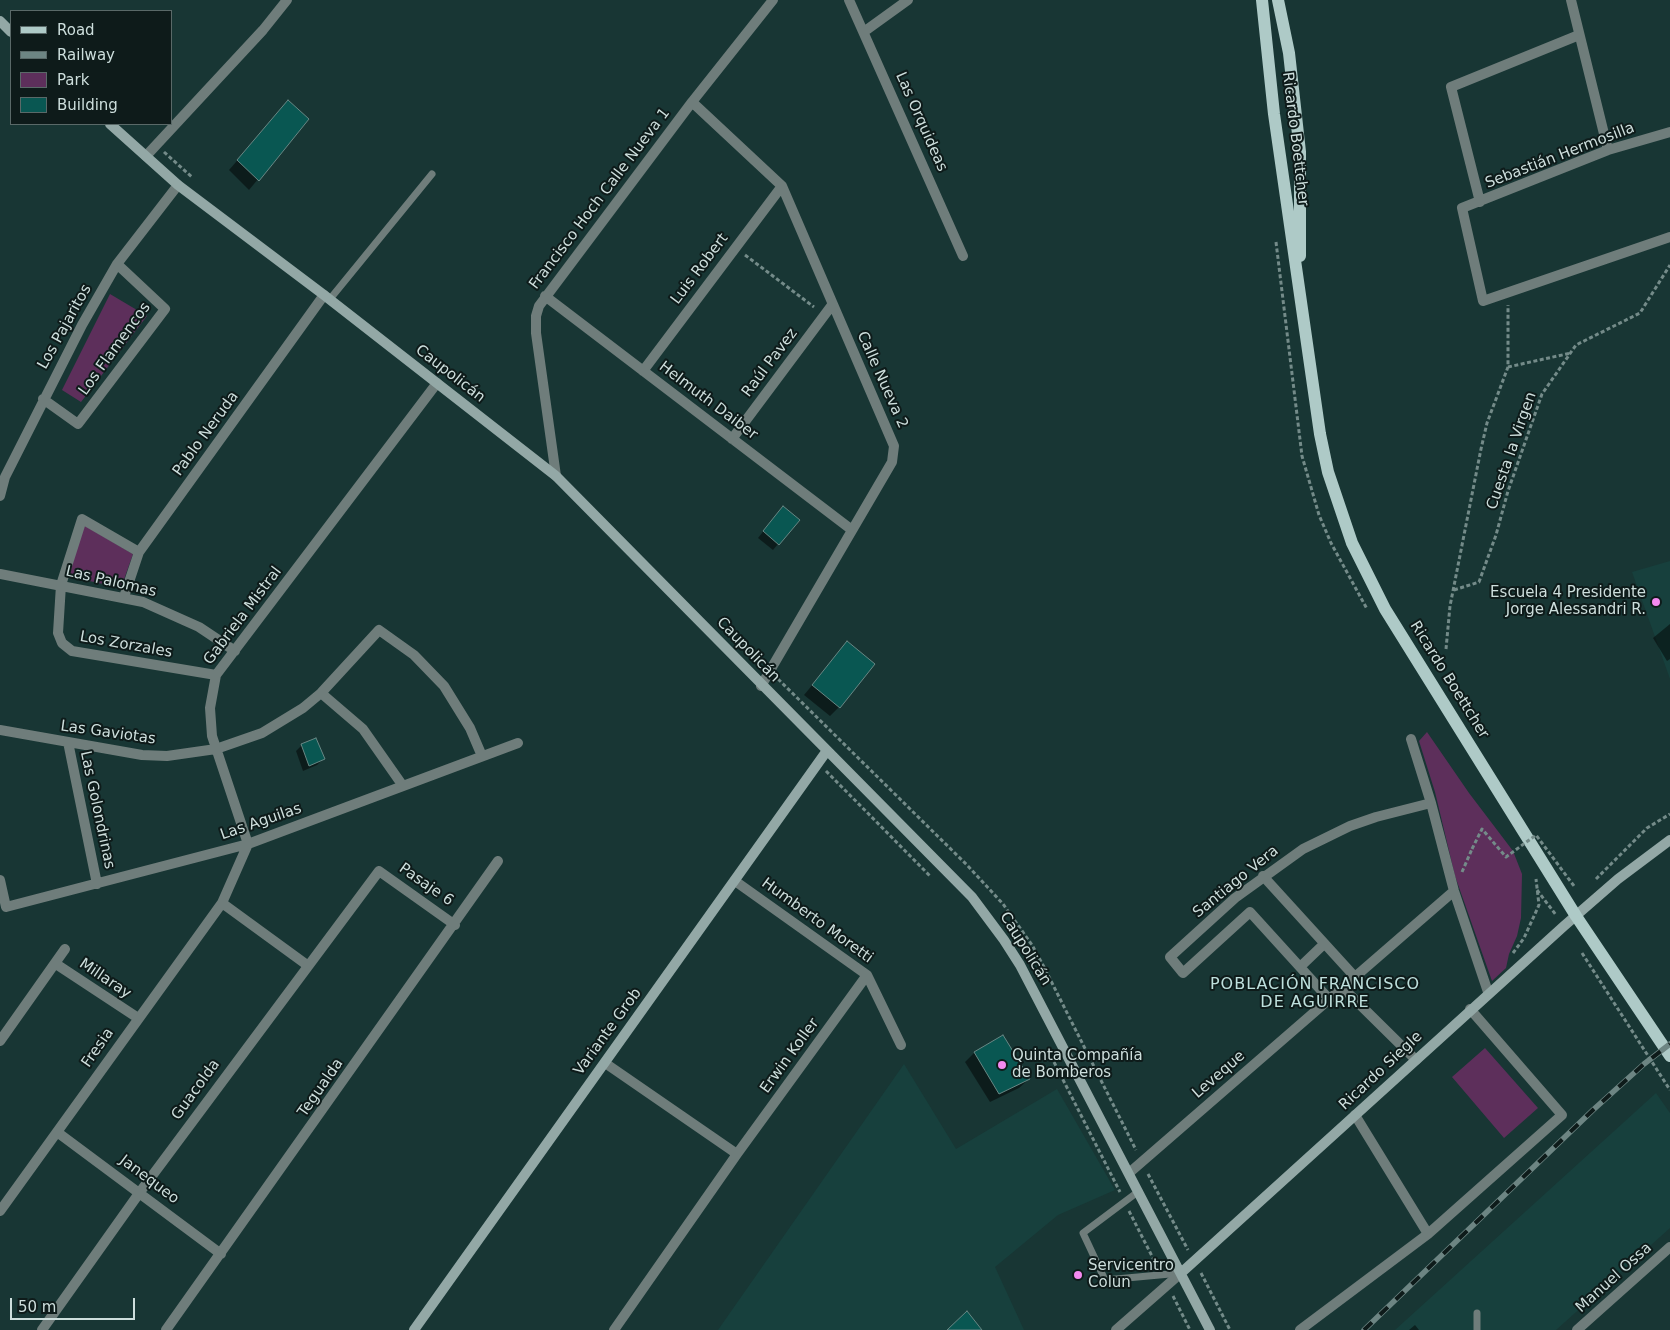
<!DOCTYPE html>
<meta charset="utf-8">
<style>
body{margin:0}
#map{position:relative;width:1670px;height:1330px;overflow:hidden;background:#183634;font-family:"DejaVu Sans",sans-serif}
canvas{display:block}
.legend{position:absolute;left:10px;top:10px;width:162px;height:115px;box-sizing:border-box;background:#0e1b1a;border:1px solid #5a6968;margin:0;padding:6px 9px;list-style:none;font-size:15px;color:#cddedc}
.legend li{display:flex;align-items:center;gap:10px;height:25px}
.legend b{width:25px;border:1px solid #5a6968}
.scale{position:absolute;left:10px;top:1298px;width:125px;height:22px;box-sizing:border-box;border:2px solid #cddedc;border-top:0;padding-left:6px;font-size:15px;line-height:18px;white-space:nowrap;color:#cddedc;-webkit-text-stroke:4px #0e1b1a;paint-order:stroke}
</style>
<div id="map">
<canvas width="1670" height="1330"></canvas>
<ul class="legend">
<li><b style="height:6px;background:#aecac7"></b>Road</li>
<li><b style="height:6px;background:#6d8583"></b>Railway</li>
<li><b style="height:14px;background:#5d2f5b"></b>Park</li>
<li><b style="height:14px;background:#095752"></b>Building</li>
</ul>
<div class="scale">50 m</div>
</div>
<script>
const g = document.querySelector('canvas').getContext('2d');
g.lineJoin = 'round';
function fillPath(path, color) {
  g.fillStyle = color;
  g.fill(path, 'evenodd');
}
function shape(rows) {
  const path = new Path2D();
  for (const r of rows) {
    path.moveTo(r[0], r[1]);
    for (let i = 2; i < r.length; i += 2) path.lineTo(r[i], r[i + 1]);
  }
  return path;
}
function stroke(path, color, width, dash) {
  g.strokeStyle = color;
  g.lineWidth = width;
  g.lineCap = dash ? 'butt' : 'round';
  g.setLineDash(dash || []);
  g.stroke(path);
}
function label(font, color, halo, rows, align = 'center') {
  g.font = font + ' "DejaVu Sans",sans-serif';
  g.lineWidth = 4;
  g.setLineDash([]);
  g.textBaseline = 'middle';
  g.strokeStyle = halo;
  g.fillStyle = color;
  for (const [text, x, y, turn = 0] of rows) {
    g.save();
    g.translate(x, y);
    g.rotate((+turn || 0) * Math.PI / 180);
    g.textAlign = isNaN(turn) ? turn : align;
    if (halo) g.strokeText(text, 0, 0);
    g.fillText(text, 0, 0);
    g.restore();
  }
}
fillPath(shape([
 [1670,561,1670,679,1632,572],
 [904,1064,956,1149,1057,1089,1115,1190,1058,1215,995,1267,1024,1330,718,1330],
 [1656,1093,1670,1113,1670,1228,1556,1330,1395,1330]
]), '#17403d');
fillPath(shape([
 [110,294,147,316,81,402,62,390],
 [84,525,133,554,121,588,67,576],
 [1427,732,1469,793,1513,851,1522,874,1521,918,1517,936,1509,954,1506,968,1492,981,1455,876,1435,792,1419,741],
 [1485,1048,1538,1108,1504,1138,1452,1077]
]), '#5d2f5b');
fillPath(shape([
 [288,102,308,119,249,190,229,170],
 [777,514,778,544,773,550,758,538],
 [1670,624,1670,659,1667,661,1653,638],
 [847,643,839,707,830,716,804,695],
 [302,745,323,759,317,765,303,771,296,751],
 [974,1053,1029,1079,1019,1088,990,1102,965,1062],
 [1415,1325,1419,1330,1409,1330]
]), '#0007');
const building = shape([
 [288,100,309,119,259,181,237,160,288,100],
 [783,506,800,520,779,545,763,531,783,506],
 [847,641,875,664,840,708,812,685,847,641],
 [316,738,325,759,309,766,301,744,316,738],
 [1003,1035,1030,1079,999,1094,974,1052,1003,1035],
 [967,1311,982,1330,947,1330,967,1311]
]);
fillPath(building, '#095752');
stroke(building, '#688784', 1);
stroke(shape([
 [164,152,193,178],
 [1276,242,1302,456,1319,515,1331,543,1367,609],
 [745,255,814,307],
 [1508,367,1571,353],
 [1454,590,1479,582,1496,535,1508,491,1542,394,1576,345,1640,313,1670,265],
 [743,644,761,662],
 [1446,649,1450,606,1481,449,1487,423,1508,367,1508,305],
 [778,679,967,865,1003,904,1032,945,1044,967,1136,1150],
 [826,771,931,877],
 [1462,872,1472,849],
 [1596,879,1647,828,1670,814],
 [1537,890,1556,915],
 [1513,953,1524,938,1539,905,1536,879],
 [1582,953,1670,1090],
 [1054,1062,1120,1192],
 [1148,1174,1188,1250],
 [1129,1211,1157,1266],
 [1201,1273,1230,1330],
 [1173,1296,1190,1330]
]), '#748b89', 3, [4, 2.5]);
stroke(shape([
 [330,299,432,174],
 [1139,1191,1083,1233,1105,1280,1181,1273],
 [1477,1313,1477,1330]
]), '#6f7d7b', 7);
stroke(shape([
 [849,0,963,256],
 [1571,0,1608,150],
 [865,31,908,0],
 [692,102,782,186,894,446,892,462,761,686],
 [1670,132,1608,150,1462,208,1483,301,1670,237],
 [146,156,263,30,287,0],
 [1480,202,1451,87,1579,35],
 [545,296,852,530],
 [643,371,782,186],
 [43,399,78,424,165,309,117,264],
 [732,439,832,305],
 [556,476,536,333,536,316,539,306,692,102,773,0],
 [0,496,5,477,82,325,117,264,178,185],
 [139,552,82,519,61,585,58,633,62,643,72,651,216,675],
 [0,574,143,602,199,627,235,651],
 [124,597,139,552,324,295],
 [321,693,363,729,403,786],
 [0,730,142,755,167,756,216,749,262,733,303,708,321,693,379,630,414,655,444,686,470,728,482,756],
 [1411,739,1431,803,1454,891,1488,992],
 [68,742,97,884],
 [1263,876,1355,977],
 [0,880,6,907,248,844,518,743],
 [735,881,867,975,901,1045],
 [222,903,307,965],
 [56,964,138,1018],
 [1300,967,1324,944],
 [1343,988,1416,1060],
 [1329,999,1250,912,1183,973,1170,957,1235,898,1303,849,1350,826,1376,817,1431,803],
 [0,1041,65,949],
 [605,1063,737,1154],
 [1355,1115,1428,1234],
 [57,1132,221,1254],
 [1129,1173,1454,891],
 [0,1211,222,903,248,844,212,736,210,708,216,675,437,383],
 [42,1330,140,1192,379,871,455,925],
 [166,1330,498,861],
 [614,1330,737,1154,867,975],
 [1116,1330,1181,1273],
 [1300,1330,1428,1234,1562,1115,1470,1009],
 [1577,1330,1670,1247]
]), '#6f7d7b', 10);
stroke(shape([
 [0,21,11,32],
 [110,124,178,185,324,295,556,476,972,897,1004,940,1020,965,1210,1330],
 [1181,1273,1564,926,1618,879,1670,840],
 [414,1330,826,752]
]), '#93a8a6', 10);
stroke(shape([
 [1262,0,1274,114,1320,434,1328,472,1352,543,1385,609,1576,916,1670,1056],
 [1278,0,1289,53,1300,152,1300,256]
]), '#aecac7', 12);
const rail = shape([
 [1364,1330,1593,1110,1644,1064,1670,1044]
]);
stroke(rail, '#6d8583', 5.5);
stroke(rail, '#0e1b1a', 4, [11]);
stroke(shape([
 [1472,849,1482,829,1506,857,1536,835,1574,886]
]), '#748b89', 3, [4, 2.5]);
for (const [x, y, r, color] of [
 [1656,602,5,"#f489f0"],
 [1002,1065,5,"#f489f0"],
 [1078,1275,5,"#f489f0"]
]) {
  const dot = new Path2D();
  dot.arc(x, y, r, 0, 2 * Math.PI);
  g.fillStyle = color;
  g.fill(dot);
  stroke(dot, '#0e1b1a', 2);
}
label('15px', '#cddedc', '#0e1b1a', [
 ["Las Orquideas",921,122,66],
 ["Ricardo Boettcher",1295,139,83],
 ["Sebastián Hermosilla",1560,156,-21],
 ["Francisco Hoch Calle Nueva 1",600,199,-53],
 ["Luis Robert",700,269,-53],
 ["Los Pajaritos",65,327,-61],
 ["Los Flamencos",115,349,-54],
 ["Raúl Pavez",770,363,-53],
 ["Caupolicán",450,374,38],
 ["Calle Nueva 2",882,380,66],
 ["Helmuth Daiber",708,401,37],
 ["Pablo Neruda",206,434,-54],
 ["Cuesta la Virgen",1512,451,-71],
 ["Las Palomas",111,582,13],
 ["Gabriela Mistral",243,616,-53],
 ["Los Zorzales",126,645,10],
 ["Caupolicán",748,650,46],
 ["Ricardo Boettcher",1449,680,58],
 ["Las Gaviotas",108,733,8],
 ["Las Golondrinas",97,810,78],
 ["Las Aguilas",261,822,-19],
 ["Santiago Vera",1236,882,-39],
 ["Pasaje 6",426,885,35],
 ["Humberto Moretti",817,921,36],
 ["Caupolicán",1025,949,58],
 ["Millaray",105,979,34],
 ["Variante Grob",608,1032,-54],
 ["Fresia",98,1048,-55],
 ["Erwin Koller",790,1056,-54],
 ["Ricardo Siegle",1381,1071,-43],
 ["Leveque",1219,1075,-41],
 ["Tegualda",321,1088,-55],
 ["Guacolda",196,1090,-54],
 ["Janequeo",149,1180,37],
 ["Manuel Ossa",1614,1278,-42]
]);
label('15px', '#cddedc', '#0e1b1a', [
 ["Escuela 4 Presidente",1646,593,"right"],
 ["Jorge Alessandri R.",1646,610,"right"],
 ["Quinta Compañía",1012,1056],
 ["de Bomberos",1012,1073],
 ["Servicentro",1088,1266],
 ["Colun",1088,1283]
], 'left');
g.letterSpacing = '1px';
label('16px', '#bee0dd', '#0e1b1a', [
 ["POBLACIÓN FRANCISCO",1315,985],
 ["DE AGUIRRE",1315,1003]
]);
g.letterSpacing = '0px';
</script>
